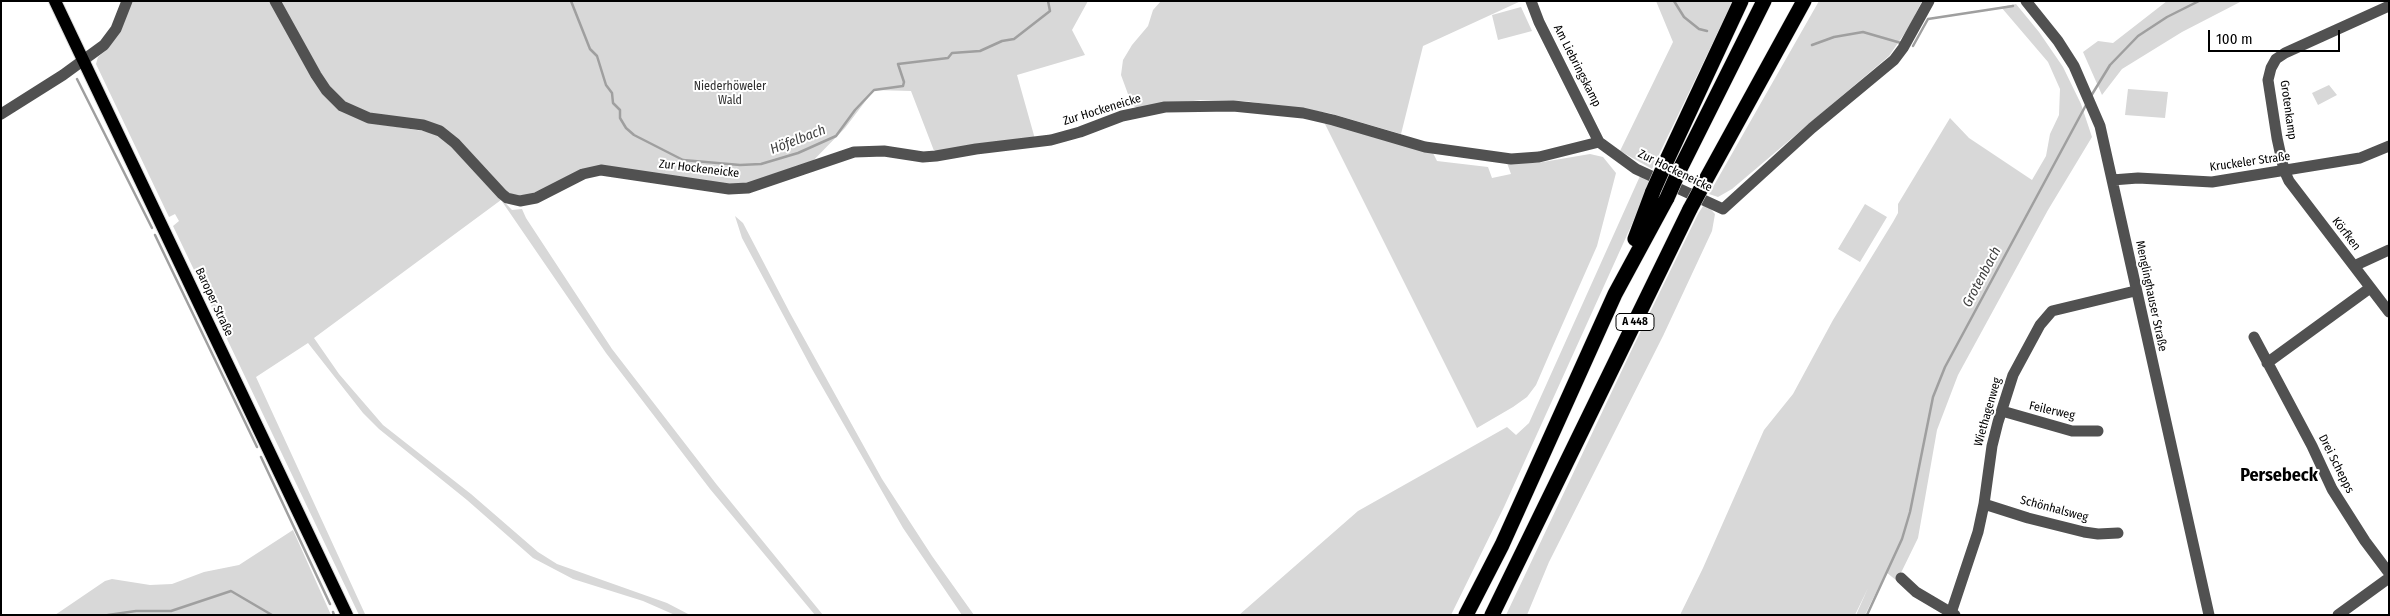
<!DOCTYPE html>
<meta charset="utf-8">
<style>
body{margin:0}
#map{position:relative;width:2390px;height:616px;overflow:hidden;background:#fff;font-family:"Fira Sans Condensed",sans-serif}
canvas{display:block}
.frame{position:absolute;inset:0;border:2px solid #000;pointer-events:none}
.scale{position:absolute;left:2208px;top:30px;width:132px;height:22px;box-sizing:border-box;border:2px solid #000;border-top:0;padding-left:6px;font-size:15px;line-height:18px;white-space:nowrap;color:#000;-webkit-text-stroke:4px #fff;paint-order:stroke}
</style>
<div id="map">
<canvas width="2390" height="616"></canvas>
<div class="frame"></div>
<div class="scale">100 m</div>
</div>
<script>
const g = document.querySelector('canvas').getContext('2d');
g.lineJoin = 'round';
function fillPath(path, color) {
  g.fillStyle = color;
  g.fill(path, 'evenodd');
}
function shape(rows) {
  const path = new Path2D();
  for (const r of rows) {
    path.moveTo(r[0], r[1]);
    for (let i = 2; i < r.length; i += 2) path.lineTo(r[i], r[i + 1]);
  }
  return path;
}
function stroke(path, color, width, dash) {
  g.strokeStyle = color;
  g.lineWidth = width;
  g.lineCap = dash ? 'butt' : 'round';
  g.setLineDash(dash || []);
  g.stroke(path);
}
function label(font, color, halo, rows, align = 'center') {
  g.font = font + ' "Fira Sans Condensed",sans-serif';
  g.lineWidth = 4;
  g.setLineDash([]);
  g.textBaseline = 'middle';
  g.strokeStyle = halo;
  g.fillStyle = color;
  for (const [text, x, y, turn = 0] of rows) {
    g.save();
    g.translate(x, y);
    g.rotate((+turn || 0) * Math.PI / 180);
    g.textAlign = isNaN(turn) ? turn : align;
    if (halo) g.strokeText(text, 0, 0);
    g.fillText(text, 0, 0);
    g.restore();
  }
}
fillPath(shape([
 [131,1,270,1,322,92,371,123,436,133,442,137,512,210,522,209,526,218,612,349,717,485,823,615,815,615,710,489,606,353,501,200,314,338,339,374,383,425,471,494,538,552,557,564,667,603,690,615,675,615,643,601,573,579,533,558,467,500,379,429,363,413,308,343,256,377,365,614,359,615,173,226,179,221,175,214,169,217,96,64,98,57,105,51],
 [279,1,1088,1,1072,30,1085,55,1017,75,1035,139,936,156,911,91,874,90,845,128,806,168,748,188,601,170,521,197,507,193,451,135,367,114,342,102,323,80],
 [1161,1,1521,1,1423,46,1401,134,1329,113,1245,101,1201,100,1137,108,1132,105,1121,75,1123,60,1132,45,1148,26,1153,10],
 [1656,1,1733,1,1652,169,1620,151,1673,42],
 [1819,1,1922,1,1909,27,1889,56,1732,189,1718,197,1709,194],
 [2167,1,2242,1,2182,32,2122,69,2102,95,2083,52,2098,41,2113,43],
 [2016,4,2039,32,2063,67,2081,104,2092,137,2048,210,1958,375,1937,430,1918,538,1897,581,1886,572,1865,615,1856,615,1868,588,1855,615,1680,615,1703,568,1764,430,1793,394,1833,320,1893,222,1898,213,1898,204,1950,118,1969,138,2032,180,2046,156,2050,134,2059,115,2060,89,2048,62,2001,7],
 [1521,7,1532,31,1498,40,1492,15],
 [2329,85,2337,95,2318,105,2312,93],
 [2128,89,2168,92,2165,118,2125,115],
 [1324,122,1433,153,1437,161,1488,167,1492,178,1511,174,1507,163,1537,163,1590,154,1603,157,1616,173,1597,246,1552,348,1536,385,1527,397,1513,407,1477,428],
 [1640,176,1651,182,1504,507,1451,615,1239,615,1358,511,1507,427,1516,435,1529,423],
 [1705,203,1715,214,1712,231,1663,336,1549,562,1527,615,1506,615,1633,347,1698,214],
 [1865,204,1887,217,1860,262,1838,249],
 [735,216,743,223,790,313,882,479,932,556,974,615,962,615,903,528,812,369,742,238],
 [293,530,331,615,55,615,105,581,112,579,150,585,172,584,204,572,239,565]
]), '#d8d8d8');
stroke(shape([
 [571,1,590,49,597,56,606,85,612,93,613,103,620,110,620,118,626,128,634,135,683,160,740,165,761,164,798,153,836,136,855,110,874,90,903,86,904,82,898,64,948,58,952,53,980,51,1002,41,1014,39,1050,11,1048,1],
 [1674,1,1684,17,1699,29,1707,31],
 [1812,45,1834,37,1863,32,1901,43],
 [1913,46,1928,19,2013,6],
 [77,79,152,228],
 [2091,96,2110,65,2138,36,2167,17,2199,1],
 [155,235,257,447],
 [261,457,330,604],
 [333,612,334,615],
 [108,615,136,611,171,611,231,591,272,615],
 [1867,615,1902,539,1910,512,1933,397,1945,367,2086,105]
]), '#9f9f9f', 2.5);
const major = shape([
 [55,1,347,615]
]);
const highway = shape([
 [1665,164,1741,1],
 [1679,171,1764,1],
 [1704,183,1804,1],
 [1635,239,1653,191],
 [1466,615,1502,545,1615,294,1667,198],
 [1492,615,1690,209]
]);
stroke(major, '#dbdbdb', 14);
stroke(highway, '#dbdbdb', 16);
stroke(shape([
 [275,1,316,75,326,90,342,106,369,118,423,125,440,131,455,143,502,194,507,198,520,201,536,198,583,174,601,170,729,189,748,188,854,152,884,151,923,157,936,156,976,149,1051,140,1080,132,1122,116,1165,107,1233,106,1303,113,1333,120,1425,147,1511,159,1539,157,1599,142],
 [1531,1,1539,22,1599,142,1636,169,1723,209,1812,128,1894,60,1903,48,1929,1],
 [2026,1,2058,41,2074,66,2100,126,2209,615],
 [2389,6,2285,53,2276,59,2271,68,2268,80,2277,138,2284,170,2289,181,2389,312],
 [1,114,63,75,104,45,116,29,127,1],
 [2112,180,2138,178,2212,182,2360,158,2389,146],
 [2354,266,2389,250],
 [2254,337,2312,446,2332,489,2365,541,2389,573],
 [2267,363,2370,288],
 [2002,411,2072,431,2098,431],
 [1984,504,2028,518,2084,532,2098,534,2118,533],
 [1901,578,1916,592,1955,615],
 [1951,613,1978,532,1984,504,1992,446,1998,422,2013,375,2040,325,2052,311,2135,291],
 [2338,615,2389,578]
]), '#515151', 11);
stroke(major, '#000', 12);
stroke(highway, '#000', 15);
const highwayBridge = shape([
 [1653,191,1665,164],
 [1667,198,1679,171],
 [1690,209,1704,183]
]);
stroke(highwayBridge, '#dbdbdb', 16, []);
stroke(highwayBridge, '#000', 15);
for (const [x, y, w] of [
 [1635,322,38]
]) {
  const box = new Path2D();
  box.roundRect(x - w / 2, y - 8.5, w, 17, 4);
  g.fillStyle = '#fff';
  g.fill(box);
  stroke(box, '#000', 1);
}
label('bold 11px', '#000', null, [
 ["A 448",1635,322]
]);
label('12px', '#000', '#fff', [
 ["Am Liebringskamp",1577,66,63],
 ["Zur Hockeneicke",1102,110,-17],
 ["Grotenkamp",2288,110,82],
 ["Kruckeler Straße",2250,162,-8],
 ["Zur Hockeneicke",699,169,7],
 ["Zur Hockeneicke",1675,171,26],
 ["Körfken",2346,234,52],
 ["Menglinghauser Straße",2151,296,78],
 ["Baroper Straße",214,302,65],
 ["Feilerweg",2052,411,13],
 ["Wiethagenweg",1988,412,-74],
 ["Drei Schepps",2336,464,63],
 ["Schönhalsweg",2054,509,15]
]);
label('12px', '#2f2f2f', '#fff', [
 ["Niederhöweler",730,87],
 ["Wald",730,101]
]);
label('italic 14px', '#404040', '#fff', [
 ["Höfelbach",798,140,-21],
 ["Grotenbach",1982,277,-62]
]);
label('bold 18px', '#000', '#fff', [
 ["Persebeck",2279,476]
]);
</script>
